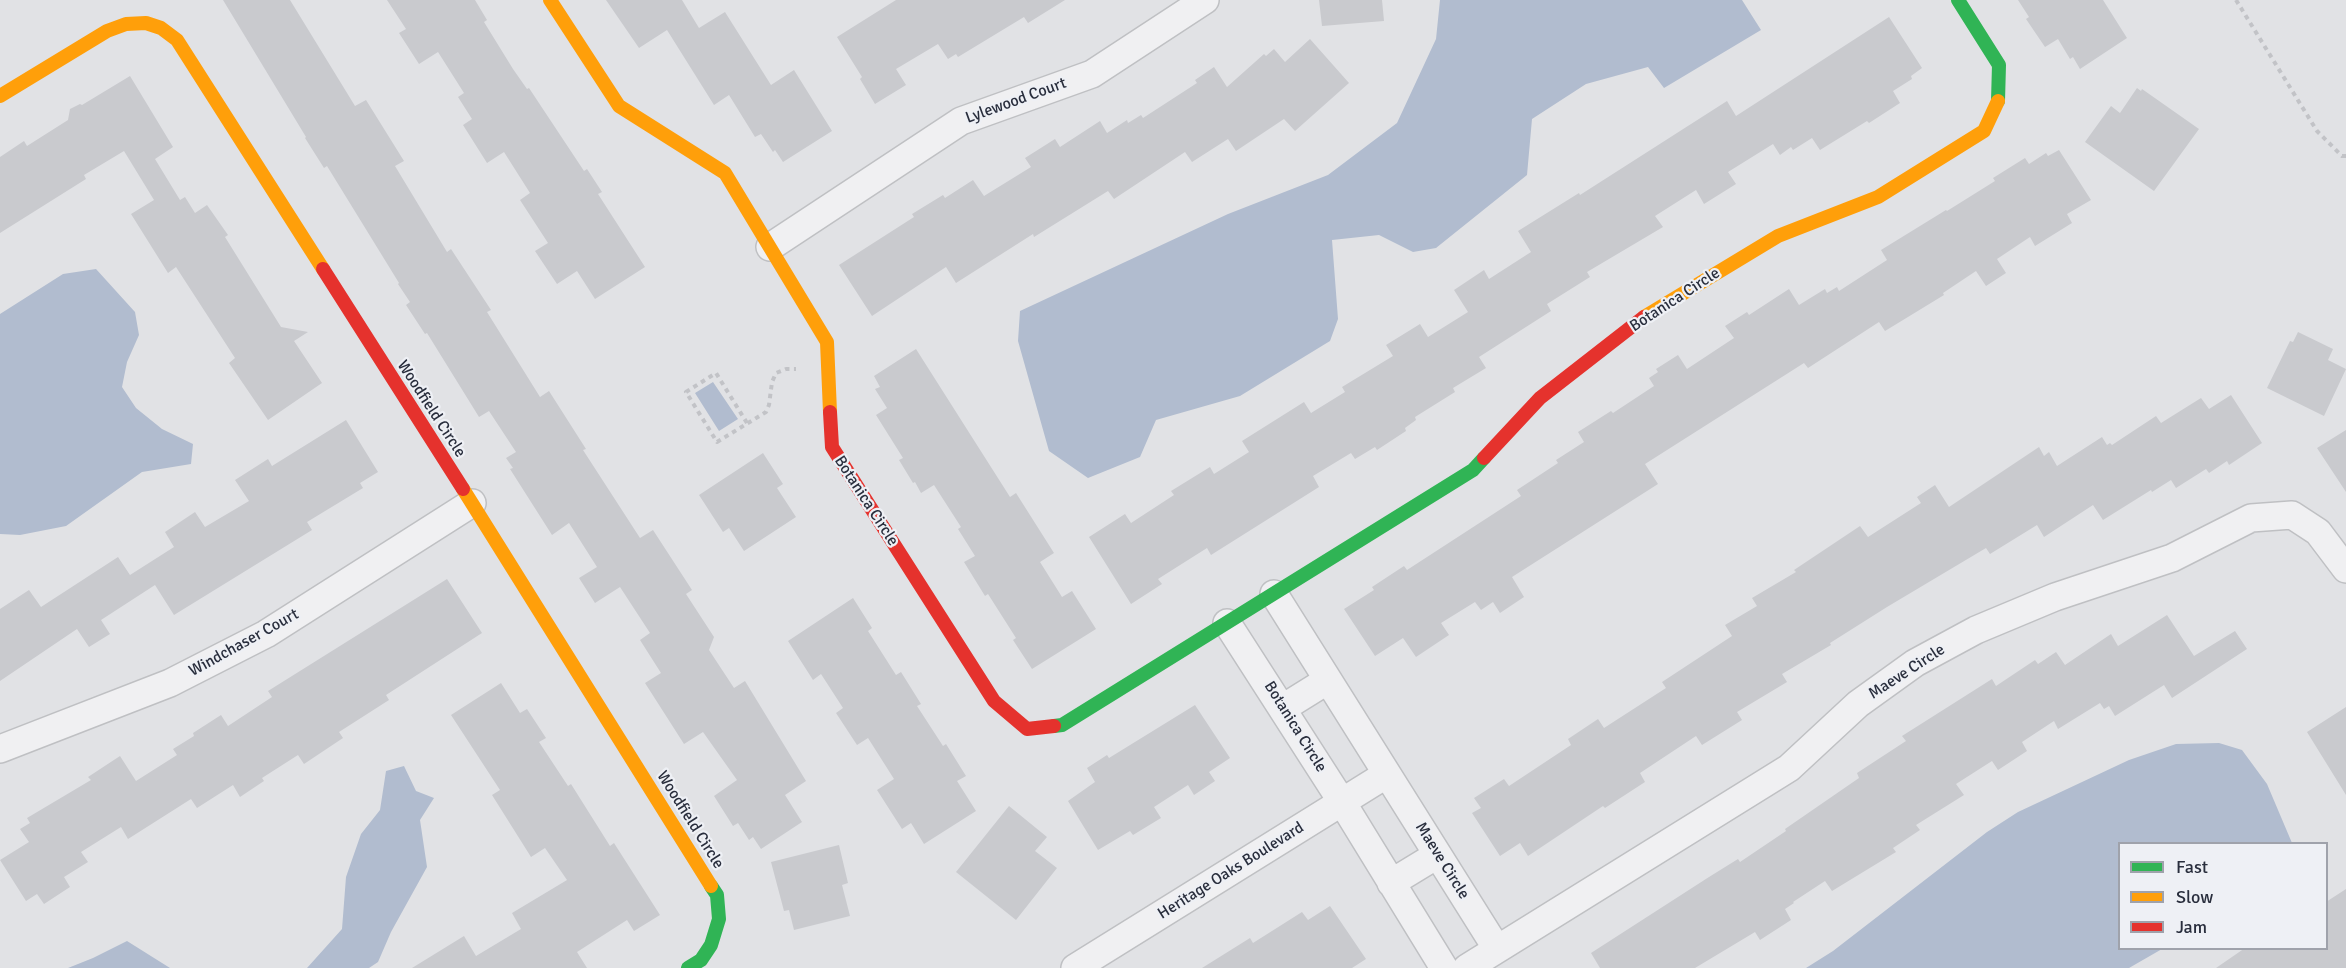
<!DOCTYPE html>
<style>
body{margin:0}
#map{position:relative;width:2346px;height:968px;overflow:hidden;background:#e1e2e5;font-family:Signika,sans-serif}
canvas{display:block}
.legend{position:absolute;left:2118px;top:842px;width:210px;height:108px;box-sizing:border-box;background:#eef0f5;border:2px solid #9fa2ab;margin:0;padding:8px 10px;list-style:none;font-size:18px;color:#292e3d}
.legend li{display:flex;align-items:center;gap:12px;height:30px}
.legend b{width:30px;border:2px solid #9fa2ab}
</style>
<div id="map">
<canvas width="2346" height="968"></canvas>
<ul class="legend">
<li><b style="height:8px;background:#30b455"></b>Fast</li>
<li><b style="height:8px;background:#ff9f0a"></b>Slow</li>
<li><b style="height:8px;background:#e5322d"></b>Jam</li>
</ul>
</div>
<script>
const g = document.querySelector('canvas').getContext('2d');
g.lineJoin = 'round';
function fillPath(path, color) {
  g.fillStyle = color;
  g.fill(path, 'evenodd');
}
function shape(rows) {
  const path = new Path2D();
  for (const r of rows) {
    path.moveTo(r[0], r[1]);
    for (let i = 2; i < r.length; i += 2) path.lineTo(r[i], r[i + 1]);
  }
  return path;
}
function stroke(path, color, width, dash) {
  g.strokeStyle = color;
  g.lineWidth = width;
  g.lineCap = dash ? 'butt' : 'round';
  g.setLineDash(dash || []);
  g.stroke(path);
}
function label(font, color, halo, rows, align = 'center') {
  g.font = font + ' Signika,sans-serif';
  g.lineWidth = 4.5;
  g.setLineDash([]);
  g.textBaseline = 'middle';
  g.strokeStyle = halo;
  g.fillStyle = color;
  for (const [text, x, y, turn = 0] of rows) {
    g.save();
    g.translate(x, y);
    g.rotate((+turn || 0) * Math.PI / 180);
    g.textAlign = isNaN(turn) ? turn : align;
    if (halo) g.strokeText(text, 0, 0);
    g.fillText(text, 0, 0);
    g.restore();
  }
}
fillPath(shape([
 [1440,0,1742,0,1761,30,1664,88,1648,67,1586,84,1532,119,1527,175,1436,248,1413,252,1379,235,1332,240,1338,319,1330,341,1240,396,1156,420,1140,457,1088,478,1049,451,1018,341,1020,311,1228,214,1328,175,1397,123,1436,39],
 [96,269,135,312,139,335,127,362,122,387,136,408,162,429,193,444,191,464,142,472,66,526,20,535,0,534,0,314,63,274],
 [713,382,738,419,719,431,695,393],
 [2219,743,2242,750,2267,784,2292,843,2120,844,2120,948,2162,949,2129,968,1806,968,1833,951,1987,832,2018,812,2129,760,2176,744],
 [404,766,416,791,434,798,420,820,427,867,391,932,378,962,369,968,307,968,342,929,346,877,361,834,380,810,386,771],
 [127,941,170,968,68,968,93,958]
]), '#b1bccf');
fillPath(shape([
 [223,0,290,0,355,106,366,100,404,161,395,166,447,252,451,249,491,310,487,312,540,397,549,391,586,449,583,450,640,538,653,530,692,590,686,594,714,637,709,650,734,688,745,681,806,781,785,795,802,822,761,849,753,837,749,840,738,823,733,826,714,796,737,780,703,732,684,744,645,683,661,673,640,640,650,633,620,587,595,603,579,578,597,567,569,523,552,535,510,469,513,468,506,458,516,452,489,411,479,417,427,333,425,334,406,305,410,302,398,284,399,283,327,166,324,168,305,138,306,137],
 [387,0,475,0,487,20,484,22,513,69,527,89,529,88,584,171,587,169,602,192,598,194,645,267,595,299,577,271,557,284,535,251,548,243,520,200,530,193,504,152,487,163,463,125,472,119,458,97,464,93,438,52,419,64,399,33,406,29],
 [606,0,682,0,699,28,725,12,771,85,794,70,832,131,783,162,775,150,773,152,761,134,755,137,729,95,714,105,667,30,639,48],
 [896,0,1065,0,1028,23,1024,17,958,57,956,54,948,59,938,44,896,69,906,85,875,104,860,79,862,77,837,37],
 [1319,0,1382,0,1384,21,1322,26],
 [2018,0,2103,0,2127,38,2080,69,2073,57,2070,59,2058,39,2045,47,2026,19,2029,17],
 [1889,17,1922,68,1911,76,1912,79,1893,91,1900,103,1869,123,1867,121,1820,150,1812,138,1793,150,1791,147,1780,155,1773,144,1728,172,1736,184,1704,204,1696,190,1655,216,1663,227,1587,272,1590,277,1547,304,1551,311,1479,357,1486,368,1453,388,1455,392,1415,417,1416,420,1405,428,1406,431,1377,450,1375,447,1355,459,1351,453,1313,476,1319,487,1211,555,1207,548,1158,579,1162,584,1131,604,1089,537,1125,514,1131,523,1174,495,1171,491,1210,467,1214,474,1249,452,1242,441,1304,402,1311,413,1345,392,1342,387,1393,356,1386,345,1420,324,1428,337,1468,312,1454,290,1484,270,1489,279,1531,252,1518,231,1579,193,1580,195,1727,101,1736,116],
 [1310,39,1349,83,1295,131,1284,119,1236,151,1228,139,1192,162,1185,152,1114,199,1108,191,1034,237,1033,234,956,283,946,267,872,316,839,265,914,217,912,214,943,195,945,198,973,180,984,196,1031,167,1025,158,1055,139,1060,147,1100,121,1107,133,1127,120,1128,123,1141,115,1143,118,1197,83,1195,80,1214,67,1227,87,1264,54,1266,56,1274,49,1285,62],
 [130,76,173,147,155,159,180,200,185,197,195,213,207,205,228,235,225,237,281,327,308,332,294,341,322,383,268,420,229,363,235,358,176,267,168,273,131,214,154,200,124,151,84,175,86,179,0,233,0,157,24,141,27,146,68,120,70,109,80,104,82,105],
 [2137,88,2141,91,2142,89,2199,129,2154,191,2085,142,2111,106,2120,113],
 [2059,150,2091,200,2067,214,2072,223,2035,246,2030,237,1997,259,2006,273,1986,286,1976,271,1943,293,1944,295,1885,331,1879,322,1808,368,1804,363,1645,464,1658,484,1512,577,1524,597,1500,613,1493,602,1481,610,1475,602,1441,623,1449,635,1416,657,1403,638,1375,656,1344,609,1374,590,1372,587,1404,566,1407,570,1521,496,1517,490,1558,463,1556,460,1584,442,1578,432,1611,411,1613,413,1654,386,1649,378,1658,372,1656,369,1678,355,1687,369,1734,338,1725,326,1747,312,1749,315,1789,289,1799,305,1825,289,1827,293,1837,287,1839,291,1887,260,1881,250,1946,210,1947,211,1995,181,1993,178,2025,158,2029,164,2046,153,2048,156],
 [2298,332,2333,349,2328,360,2346,369,2324,416,2267,388,2290,341,2293,342],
 [916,349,1010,497,1016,493,1054,553,1040,562,1062,597,1072,591,1096,629,1032,669,1013,640,1016,638,988,594,985,596,964,562,975,556,958,529,961,527,934,485,921,493,915,482,913,483,899,460,903,458,876,415,887,408,875,389,880,387,874,376],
 [2231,395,2262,443,2229,465,2227,461,2209,473,2206,469,2176,488,2171,480,2152,492,2151,490,2103,520,2093,505,2044,537,2037,525,1990,554,1986,548,1887,607,1830,643,1831,645,1782,674,1787,682,1737,712,1742,720,1702,745,1696,736,1640,773,1645,782,1605,808,1603,806,1528,856,1520,843,1500,856,1472,813,1481,808,1474,798,1504,779,1509,786,1571,745,1568,739,1598,719,1604,728,1666,688,1662,682,1732,636,1725,625,1757,606,1752,598,1796,572,1794,570,1860,526,1868,537,1921,503,1917,497,1935,485,1949,507,2039,447,2044,456,2049,452,2057,466,2102,437,2107,445,2110,443,2112,445,2156,416,2161,423,2201,398,2209,409],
 [346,420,378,472,360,483,363,488,307,522,312,530,174,615,155,585,101,620,110,634,89,647,77,629,0,681,0,609,29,590,41,607,118,557,130,575,174,547,165,532,195,512,205,527,249,501,235,480,268,459,272,466],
 [2346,430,2346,492,2317,448],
 [763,453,783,484,777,488,796,517,744,551,729,528,723,532,699,495],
 [447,579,482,633,386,695,389,700,339,732,343,738,304,764,298,755,262,778,264,781,240,797,233,785,197,808,191,799,128,839,121,827,81,852,88,862,64,877,70,887,44,904,37,894,26,901,0,860,29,842,20,829,30,823,27,818,91,780,88,777,120,756,136,781,177,755,173,749,194,736,193,733,221,715,228,726,272,697,268,691],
 [853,598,872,628,868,631,896,675,901,672,921,704,917,706,943,746,946,744,966,776,957,781,976,811,924,844,911,823,902,829,877,790,894,779,868,738,857,745,836,713,843,708,821,674,813,680,788,641],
 [2167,615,2194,656,2235,631,2247,649,2172,698,2164,685,2115,716,2109,706,2104,709,2100,703,2058,729,2054,721,2022,742,2027,751,1998,770,1992,761,1956,784,1964,795,1916,825,1920,830,1893,848,1896,852,1832,891,1825,881,1793,902,1794,903,1785,909,1791,920,1760,940,1755,932,1695,968,1600,968,1591,953,1709,877,1738,859,1740,862,1786,831,1785,829,1859,778,1857,773,1906,741,1902,736,1992,679,1996,686,2035,660,2038,664,2056,652,2065,665,2111,634,2118,646],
 [501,683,520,713,527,709,546,738,539,742,568,786,571,784,610,846,614,843,660,915,634,931,627,920,577,952,587,968,412,968,464,936,476,956,521,929,512,913,567,880,545,848,531,857,492,795,500,790,451,715],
 [1195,705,1230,758,1209,772,1215,781,1194,795,1188,785,1154,807,1161,818,1133,835,1130,831,1098,850,1068,801,1095,782,1087,768,1107,755,1109,758],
 [2346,707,2346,795,2307,732],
 [1009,806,1047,837,1035,851,1057,868,1016,920,956,872],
 [839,845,848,883,842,885,850,916,794,930,789,910,784,911,771,862],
 [2346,889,2346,968,2216,968,2245,948,2326,948,2326,902],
 [1330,906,1366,959,1352,968,1202,968,1250,938,1253,943,1302,912,1308,920]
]), '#c9cace');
const street = shape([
 [770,247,961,121,1092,74,1205,0],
 [1274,594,1497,949],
 [1227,623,1342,802,1444,968],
 [1283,708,1328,680],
 [0,749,170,683,266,634,472,503],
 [1391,883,1437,855],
 [1075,968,1387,774],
 [1467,968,1789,768,1858,704,1915,663,1976,630,2055,597,2172,558,2251,518,2292,515,2318,532,2346,569]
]);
stroke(street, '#bfc0c3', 30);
stroke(shape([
 [2236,0,2317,131,2342,156,2346,156],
 [747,423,716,373,686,392,717,442,766,412,769,405,772,382,776,373,786,369,796,369]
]), '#c2c3c7', 4, [4.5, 4.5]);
stroke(street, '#f0f0f2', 27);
stroke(shape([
 [1958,0,1999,65,1998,101],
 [1054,726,1062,725,1473,470,1484,458],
 [688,968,701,960,711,945,719,919,717,895,711,886]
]), '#30b455', 14);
stroke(shape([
 [550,0,619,106,725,173,827,342,830,412],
 [0,96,107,31,126,24,146,23,161,28,177,40,323,269],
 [1644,317,1778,236,1878,197,1984,131,1998,101],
 [463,489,711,886]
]), '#ff9f0a', 14);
stroke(shape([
 [323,269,463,489],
 [830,412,832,447,994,701,1027,729,1054,726],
 [1484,458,1540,398,1644,317]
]), '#e5322d', 14);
label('16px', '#292e3d', '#eef0f5', [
 ["Lylewood Court",1016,101,-20],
 ["Botanica Circle",1675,300,-33],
 ["Woodfield Circle",431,409,57],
 ["Botanica Circle",866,501,57],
 ["Windchaser Court",244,643,-29],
 ["Maeve Circle",1907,672,-33],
 ["Botanica Circle",1295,727,58],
 ["Woodfield Circle",690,820,58],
 ["Maeve Circle",1442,861,58],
 ["Heritage Oaks Boulevard",1231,871,-32]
]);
</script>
